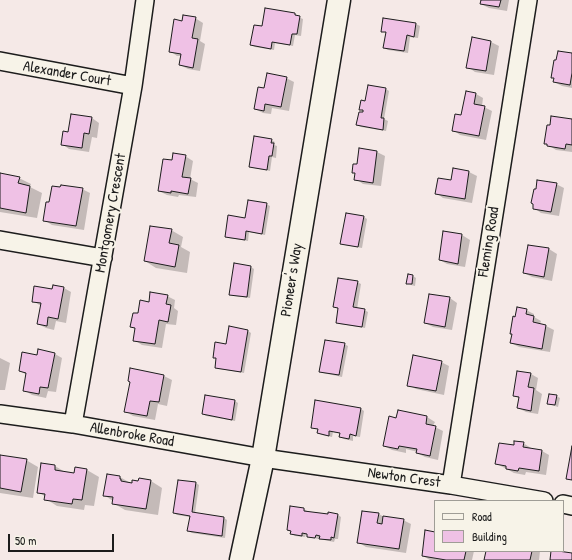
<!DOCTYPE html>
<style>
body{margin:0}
#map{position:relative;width:572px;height:560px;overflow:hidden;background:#f5e9e7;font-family:"Patrick Hand",sans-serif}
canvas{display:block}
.legend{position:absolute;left:434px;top:500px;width:130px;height:52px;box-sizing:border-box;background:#f7f3e8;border:1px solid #9f9d96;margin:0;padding:5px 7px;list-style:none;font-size:12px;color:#1c1c1c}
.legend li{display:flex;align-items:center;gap:8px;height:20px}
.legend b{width:20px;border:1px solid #9f9d96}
.scale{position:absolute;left:8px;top:534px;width:106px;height:18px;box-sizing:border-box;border:2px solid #1c1c1c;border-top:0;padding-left:5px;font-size:12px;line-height:14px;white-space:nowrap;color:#1c1c1c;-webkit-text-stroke:3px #f7f3e8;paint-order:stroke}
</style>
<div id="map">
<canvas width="572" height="560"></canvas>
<ul class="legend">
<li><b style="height:5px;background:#f7f3e8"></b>Road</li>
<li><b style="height:11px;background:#efc1e5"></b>Building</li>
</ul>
<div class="scale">50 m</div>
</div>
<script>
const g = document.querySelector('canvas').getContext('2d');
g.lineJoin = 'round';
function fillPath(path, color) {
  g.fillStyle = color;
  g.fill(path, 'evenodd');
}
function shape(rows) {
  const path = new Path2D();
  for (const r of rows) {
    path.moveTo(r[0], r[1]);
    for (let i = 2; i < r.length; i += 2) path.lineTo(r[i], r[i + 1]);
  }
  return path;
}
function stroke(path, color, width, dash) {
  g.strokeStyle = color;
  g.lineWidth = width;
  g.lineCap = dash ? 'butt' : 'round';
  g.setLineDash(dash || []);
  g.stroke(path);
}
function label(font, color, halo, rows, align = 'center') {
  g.font = font + ' "Patrick Hand",sans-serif';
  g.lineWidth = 4;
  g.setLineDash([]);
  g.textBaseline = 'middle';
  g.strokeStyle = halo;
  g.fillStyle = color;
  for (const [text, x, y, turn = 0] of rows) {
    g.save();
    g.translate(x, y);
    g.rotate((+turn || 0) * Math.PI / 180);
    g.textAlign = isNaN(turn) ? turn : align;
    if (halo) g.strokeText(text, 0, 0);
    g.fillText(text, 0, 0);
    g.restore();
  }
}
fillPath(shape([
 [482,0,509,0,507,11,489,8,481,4],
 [295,14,298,16,298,17,303,19,301,36,295,35,293,46,275,43,274,50,255,47,251,45,263,27],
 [195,18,203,23,200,41,205,44,200,71,188,69,180,65,182,56,177,56,170,51,182,22],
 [383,19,416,24,420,26,418,38,410,37,408,53,388,50,384,48,387,33,382,31],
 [473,38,491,42,499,46,494,75,475,72,468,67],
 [572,54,572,88,562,86,554,82,557,61],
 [286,78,294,82,289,111,272,108,271,114,263,113,255,109,265,89],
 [386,89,389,91,384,119,388,121,386,131,361,127,357,125,363,114,364,111,360,109,366,102],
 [476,94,483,98,482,106,492,111,486,140,460,135,453,130],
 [92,118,99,123,97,138,92,137,89,152,69,149,62,144,69,133],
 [572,120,572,152,556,150,545,143],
 [271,140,275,142,274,145,277,146,276,158,272,157,270,171,254,168,250,166],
 [360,149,377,152,385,156,381,186,363,184,356,179,356,174,353,172,357,165],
 [185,156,193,161,190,179,198,183,196,197,179,195,178,197,167,195,159,191,173,161],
 [454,169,469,172,477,176,472,203,443,198,436,193,451,181],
 [0,174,19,178,31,184,30,187,42,193,37,218,0,212],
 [556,184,564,188,559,216,541,213,534,208],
 [61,188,82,189,90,193,84,230,52,225,44,220,50,204],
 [266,204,270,206,265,235,249,232,248,241,229,238,226,236,245,219],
 [347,214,364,217,367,219,362,248,345,245,341,243],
 [171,230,183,237,181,247,190,252,187,273,156,268,145,261],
 [444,232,462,235,470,240,465,267,447,264,440,260],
 [529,246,549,249,557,254,552,281,532,277,524,273],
 [251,267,254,269,250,298,234,296,231,294],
 [413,276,416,278,415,286,411,285,408,283],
 [357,282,361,284,357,309,364,310,368,312,365,328,340,324,337,322,339,309,334,307],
 [64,288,71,292,66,323,56,321,54,330,46,328,38,324,41,306,33,301,53,290],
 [167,296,175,300,174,308,178,311,176,325,166,324,162,348,142,345,134,340,136,329,131,327,139,314],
 [450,298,457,303,452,330,433,327,425,323],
 [526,310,534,314,534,317,541,321,540,324,546,326,554,330,550,352,519,347,511,343],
 [248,331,251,333,244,373,220,369,216,367,217,359,214,357,227,346],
 [344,344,348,346,342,377,323,373,320,371],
 [55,354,62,358,56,392,48,391,46,398,32,395,24,390,27,375,20,371,38,356],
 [0,358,10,363,5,390,0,390],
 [441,362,449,366,444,395,416,389,408,385],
 [131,369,164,376,172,380,167,406,158,404,155,420,133,416,125,411,131,382],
 [531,374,538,378,536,390,542,394,538,414,526,412,518,408,520,399,514,395],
 [556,396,560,398,558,407,552,405,548,403],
 [235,401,238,403,235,421,206,416,203,414],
 [316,401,361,409,364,411,360,437,353,436,353,441,344,439,340,437,341,434,333,432,332,437,322,435,318,433,319,430,312,427],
 [399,411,427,417,435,422,433,426,443,431,438,460,425,457,417,453,418,452,406,449,406,453,392,450,384,446,397,419],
 [523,443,531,448,531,449,542,451,549,455,546,475,526,472,525,475,514,473,497,464,514,446],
 [0,456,26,460,38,467,33,498,0,493],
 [55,466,65,472,75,474,76,468,87,470,99,477,94,506,85,505,84,510,57,506,46,499,46,497,38,492],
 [120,477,132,484,151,481,162,488,158,515,125,510,113,503,113,501,104,495],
 [196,483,199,485,195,513,224,518,227,520,225,538,192,533,188,531,190,517,177,515,174,513],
 [304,509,307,511,329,516,329,513,338,515,341,517,338,539,335,539,334,542,324,540,319,537,319,539,312,538,308,536,308,535,306,534,305,537,295,536,292,534,292,532,288,530],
 [379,514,384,517,403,520,411,524,406,553,366,547,358,542],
 [435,533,435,551,474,551,472,560,430,560,423,556],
 [487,551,540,551,539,560,487,560]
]), '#0003');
const building = shape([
 [481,0,501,0,499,7,480,4,481,0],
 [265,8,295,13,295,15,300,16,297,34,292,34,290,45,272,42,271,49,250,45,254,25,262,26,265,8],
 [183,15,196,17,192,38,198,39,193,68,179,65,181,54,169,52,174,19,182,21,183,15],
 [383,18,416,23,414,37,407,35,404,51,383,48,386,32,381,32,383,18],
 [472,37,491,41,486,71,466,68,472,37],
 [558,51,572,53,572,73,570,85,553,82,554,78,551,78,554,60,556,60,558,51],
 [267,73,287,77,281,107,265,104,264,111,254,109,258,87,264,88,267,73],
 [368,85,386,88,381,118,384,118,383,130,356,125,359,112,363,112,363,110,359,110,361,100,365,101,368,85],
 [466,91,476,93,474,104,485,106,479,136,452,131,455,114,461,115,466,91],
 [71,114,92,117,89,134,84,133,82,148,61,145,63,131,68,132,71,114],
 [551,116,572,119,572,145,566,144,565,149,547,146,547,144,544,144,547,125,550,125,551,116],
 [254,136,272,139,271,143,274,143,272,156,269,156,267,170,249,167,254,136],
 [359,148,377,151,373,183,354,180,355,173,352,173,353,164,357,164,359,148],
 [173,153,186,155,182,177,191,178,188,194,171,191,171,193,158,191,163,159,172,160,173,153],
 [453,168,469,171,465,199,435,194,438,178,451,180,453,168],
 [0,173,20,177,18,183,30,186,26,213,0,208,0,173],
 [537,180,557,183,551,212,533,209,533,204,531,203,534,189,536,189,537,180],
 [61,185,83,188,76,226,43,221,46,202,49,202,52,186,60,187,61,185],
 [248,200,267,203,262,234,246,231,245,240,225,237,228,215,245,218,248,200],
 [346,213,364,216,358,247,340,244,346,213],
 [150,226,172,229,169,243,179,245,175,267,144,261,150,226],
 [443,231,462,234,458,264,439,260,443,231],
 [528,245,549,248,544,277,523,273,528,245],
 [234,263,251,266,247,297,229,295,234,263],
 [408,274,413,275,412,284,406,284,408,274],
 [338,278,358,281,353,307,365,309,362,327,336,323,338,308,333,307,338,278],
 [53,285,64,287,58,319,48,317,47,326,37,324,41,303,32,302,34,286,52,289,53,285],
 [150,292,168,295,166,304,171,305,168,322,159,320,155,344,133,341,135,328,130,327,133,313,138,313,140,300,149,302,150,292],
 [429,294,450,297,445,327,424,323,429,294],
 [517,307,527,309,526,314,534,316,533,322,546,325,542,349,510,343,512,334,510,334,513,316,515,317,517,307],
 [229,326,248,330,241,372,215,368,216,358,213,358,215,342,226,344,229,326],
 [325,340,345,343,339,375,319,372,325,340],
 [38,349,55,353,48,388,40,387,39,394,23,391,26,373,19,371,22,352,37,355,38,349],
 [413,355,442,361,436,391,407,386,413,355],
 [130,368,164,375,159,402,150,401,147,416,124,412,130,382,128,381,130,368],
 [517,371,531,373,528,387,534,388,531,411,517,408,519,397,513,396,517,371],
 [549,394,557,395,555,405,547,404,549,394],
 [205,395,235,400,232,420,202,414,205,395],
 [315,400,361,408,356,436,350,434,349,439,339,437,340,433,329,431,329,436,317,433,318,429,311,428,315,400],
 [398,410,427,416,426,424,436,426,430,456,416,453,417,449,399,446,398,449,383,446,389,416,396,418,398,410],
 [514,441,524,442,523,447,542,450,539,471,519,468,518,471,506,469,506,466,495,464,499,443,514,445,514,441],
 [572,446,572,480,566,479,572,446],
 [0,455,27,459,21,492,0,488,0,455],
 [41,463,55,465,55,470,74,473,75,467,87,469,82,500,73,499,72,504,44,500,45,494,37,493,41,463],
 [107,474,120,476,120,479,121,479,121,481,132,483,132,480,138,481,139,478,151,480,146,509,112,504,113,497,103,496,107,474],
 [178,480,196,482,192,512,224,517,222,536,187,531,190,516,173,513,178,480],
 [290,506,304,508,304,511,328,514,328,512,338,514,334,538,331,537,331,540,319,539,320,536,316,535,315,538,307,537,307,534,302,533,302,536,290,534,291,531,287,530,290,506],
 [362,511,379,513,377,523,382,524,383,516,404,519,399,549,357,543,362,511],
 [425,530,435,532,435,551,466,551,464,560,446,560,422,556,425,530],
 [486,551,532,551,530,560,484,560,486,551],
 [551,551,558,551,572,553,572,560,550,560,551,551]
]);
fillPath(building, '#efc1e5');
stroke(building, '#1c1c1c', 1);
const minor = shape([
 [0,61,133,86],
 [0,240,103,258],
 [0,414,73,424,263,458,451,485,544,501],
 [73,424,133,86,145,0],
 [451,485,528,0],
 [563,504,572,506]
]);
const secondary = shape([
 [241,560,263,458,339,0]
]);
stroke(minor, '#1c1c1c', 20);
stroke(secondary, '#1c1c1c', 25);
stroke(minor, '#f7f3e8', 17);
stroke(secondary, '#f7f3e8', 22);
label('15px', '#1c1c1c', '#f7f3e8', [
 ["Alexander Court",67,74,10],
 ["Montgomery Crescent",111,213,-80],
 ["Fleming Road",489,242,-81],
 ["Pioneer's Way",292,280,-81],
 ["Allenbroke Road",132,435,10],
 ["Newton Crest",404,478,8]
]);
</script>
